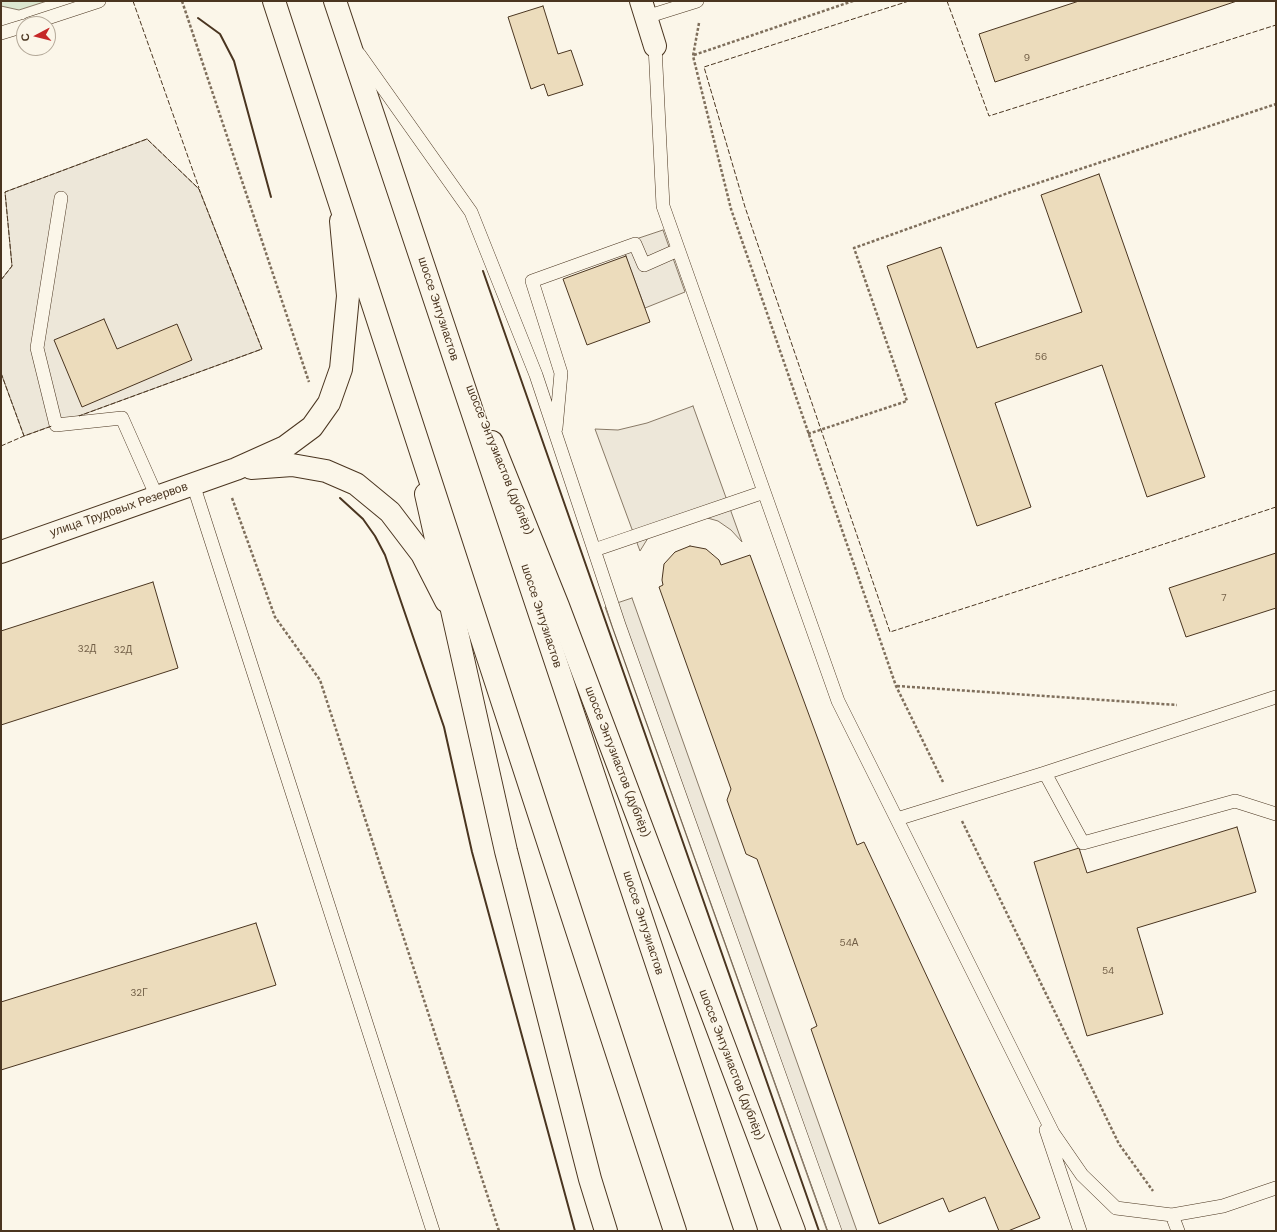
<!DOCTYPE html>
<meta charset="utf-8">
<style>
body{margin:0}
#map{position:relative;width:1277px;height:1232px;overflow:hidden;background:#fbf6e9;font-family:"DM Sans",sans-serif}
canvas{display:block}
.frame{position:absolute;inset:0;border:2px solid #4a3520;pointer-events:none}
.north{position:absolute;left:16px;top:16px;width:40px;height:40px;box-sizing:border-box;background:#fbf6e9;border:1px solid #b4a999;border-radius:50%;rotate:263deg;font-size:11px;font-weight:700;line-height:16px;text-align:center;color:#4a3520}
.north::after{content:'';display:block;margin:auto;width:14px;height:18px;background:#c62828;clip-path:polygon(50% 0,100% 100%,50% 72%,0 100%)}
</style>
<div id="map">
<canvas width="1277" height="1232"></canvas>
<div class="frame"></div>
<div class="north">С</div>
</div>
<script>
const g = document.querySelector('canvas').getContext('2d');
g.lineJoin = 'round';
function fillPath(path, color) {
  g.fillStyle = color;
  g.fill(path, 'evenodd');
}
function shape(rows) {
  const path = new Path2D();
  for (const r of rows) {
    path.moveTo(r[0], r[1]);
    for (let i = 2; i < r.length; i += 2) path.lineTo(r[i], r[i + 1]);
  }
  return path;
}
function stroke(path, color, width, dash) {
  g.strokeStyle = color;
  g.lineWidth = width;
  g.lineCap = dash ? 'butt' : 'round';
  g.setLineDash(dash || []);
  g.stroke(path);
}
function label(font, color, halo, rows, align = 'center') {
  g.font = font + ' "DM Sans",sans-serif';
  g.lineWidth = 3;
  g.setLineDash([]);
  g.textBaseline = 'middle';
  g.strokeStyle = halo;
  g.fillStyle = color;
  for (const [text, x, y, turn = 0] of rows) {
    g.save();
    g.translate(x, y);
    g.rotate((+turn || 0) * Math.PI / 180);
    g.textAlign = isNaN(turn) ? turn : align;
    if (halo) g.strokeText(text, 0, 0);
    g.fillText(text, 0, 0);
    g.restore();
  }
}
const green = shape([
 [1,1,47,1,19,10,1,6,1,1]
]);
fillPath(green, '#dce7d0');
stroke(green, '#887966', 1);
const parking = shape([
 [147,139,199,189,262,349,24,436,1,373,1,280,12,266,5,192,147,139],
 [663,230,685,292,645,308,621,244,663,230],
 [693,406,742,542,731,530,718,521,704,517,648,538,640,551,595,429,618,430,647,423,693,406],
 [632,598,857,1231,827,1231,605,607,632,598]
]);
fillPath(parking, '#ede7d9');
stroke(parking, '#887966', 1);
const building = shape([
 [1079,1,1237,1,995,82,979,34,1079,1],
 [543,6,558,54,571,50,583,85,548,96,544,84,531,89,508,17,543,6],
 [1099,174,1205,477,1147,497,1102,365,995,403,1031,507,977,526,887,266,941,247,977,348,1082,312,1041,195,1099,174],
 [626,256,650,322,587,345,563,279,626,256],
 [104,319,117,349,177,324,192,360,82,407,54,340,104,319],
 [690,546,706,549,719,560,721,565,750,555,857,845,864,842,1040,1218,1008,1231,999,1231,985,1197,949,1212,943,1198,879,1224,811,1029,817,1026,757,859,746,854,727,800,731,789,659,587,663,585,662,580,664,564,675,552,690,546],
 [1276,553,1276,608,1186,637,1169,588,1276,553],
 [153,582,178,668,1,725,1,631,153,582],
 [1237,827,1256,892,1137,928,1163,1014,1087,1036,1034,862,1079,848,1087,873,1237,827],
 [256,923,276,985,1,1070,1,1002,256,923]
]);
fillPath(building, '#ecdcbc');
stroke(building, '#4a3520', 1);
const lane = shape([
 [646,17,697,1],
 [29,24,99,1],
 [1,33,24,26],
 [655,46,663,206,838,701,1053,1133,1082,1175,1116,1208,1172,1215,1223,1206,1276,1188],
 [359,54,471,212,536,375,619,625,835,1231],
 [61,198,37,348,56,425,122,418,157,497],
 [556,428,561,373,532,281,635,244,644,265,678,250],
 [193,484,433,1231],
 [594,550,764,492],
 [1045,773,1276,697],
 [897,819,1045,773,1083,843,1235,801,1276,814],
 [1046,1130,1080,1231],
 [1172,1215,1178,1231]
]);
const street = shape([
 [641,1,655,46],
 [251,468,292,465,326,471,356,484,390,512,422,554,446,601],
 [1,552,236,469,285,447,312,427,329,403,341,369,348,296,341,221]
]);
const secondary = shape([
 [426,494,506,851,590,1179,606,1231]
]);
const primary = shape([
 [492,442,558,606,794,1231]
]);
const highway = shape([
 [274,1,675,1231],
 [335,1,746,1231]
]);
stroke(lane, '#4a3520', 14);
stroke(street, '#4a3520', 24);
stroke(secondary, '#4a3520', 24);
stroke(primary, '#4a3520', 24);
stroke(highway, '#4a3520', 24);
stroke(shape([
 [182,1,309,382],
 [699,23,693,56,731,209,896,686,943,782],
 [694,55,853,1],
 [808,434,907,401,854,248,1011,192,1276,104],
 [232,498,275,617,320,680,499,1231],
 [897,686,1177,705],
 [962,821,1119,1144,1153,1191]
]), '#7f6f5c', 2.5, [3, 2]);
stroke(lane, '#fbf6e9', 13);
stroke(street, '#fbf6e9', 22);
stroke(secondary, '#fbf6e9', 22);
stroke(primary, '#fbf6e9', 22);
stroke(highway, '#fbf6e9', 22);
stroke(shape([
 [133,1,199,188],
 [909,1,704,67,745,207,890,632,1134,554,1276,507],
 [947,1,989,116,1276,25],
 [1,280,12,266,5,192,147,139,199,189,262,349,79,416],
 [1,373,24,436,52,426],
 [1,446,24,436]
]), '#4a3520', 1, [5, 2]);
stroke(shape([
 [198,18,220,34,234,61,271,197],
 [483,271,819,1231],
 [340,498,363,519,375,536,385,555,444,727,472,852,575,1231]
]), '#4a3520', 2);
label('10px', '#725f47', null, [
 ["9",1027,58],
 ["56",1041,357],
 ["7",1224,598],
 ["32Д",87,649],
 ["32Д",123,650],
 ["54А",849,943],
 ["54",1108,971],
 ["32Г",139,993]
]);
label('12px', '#4a3520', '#fbf6e9', [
 ["шоссе Энтузиастов",438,309,72],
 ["шоссе Энтузиастов (дублёр)",499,460,68],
 ["улица Трудовых Резервов",119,510,-19],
 ["шоссе Энтузиастов",541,616,72],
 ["шоссе Энтузиастов (дублёр)",617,762,69],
 ["шоссе Энтузиастов",643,923,72],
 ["шоссе Энтузиастов (дублёр)",731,1065,69]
]);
</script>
